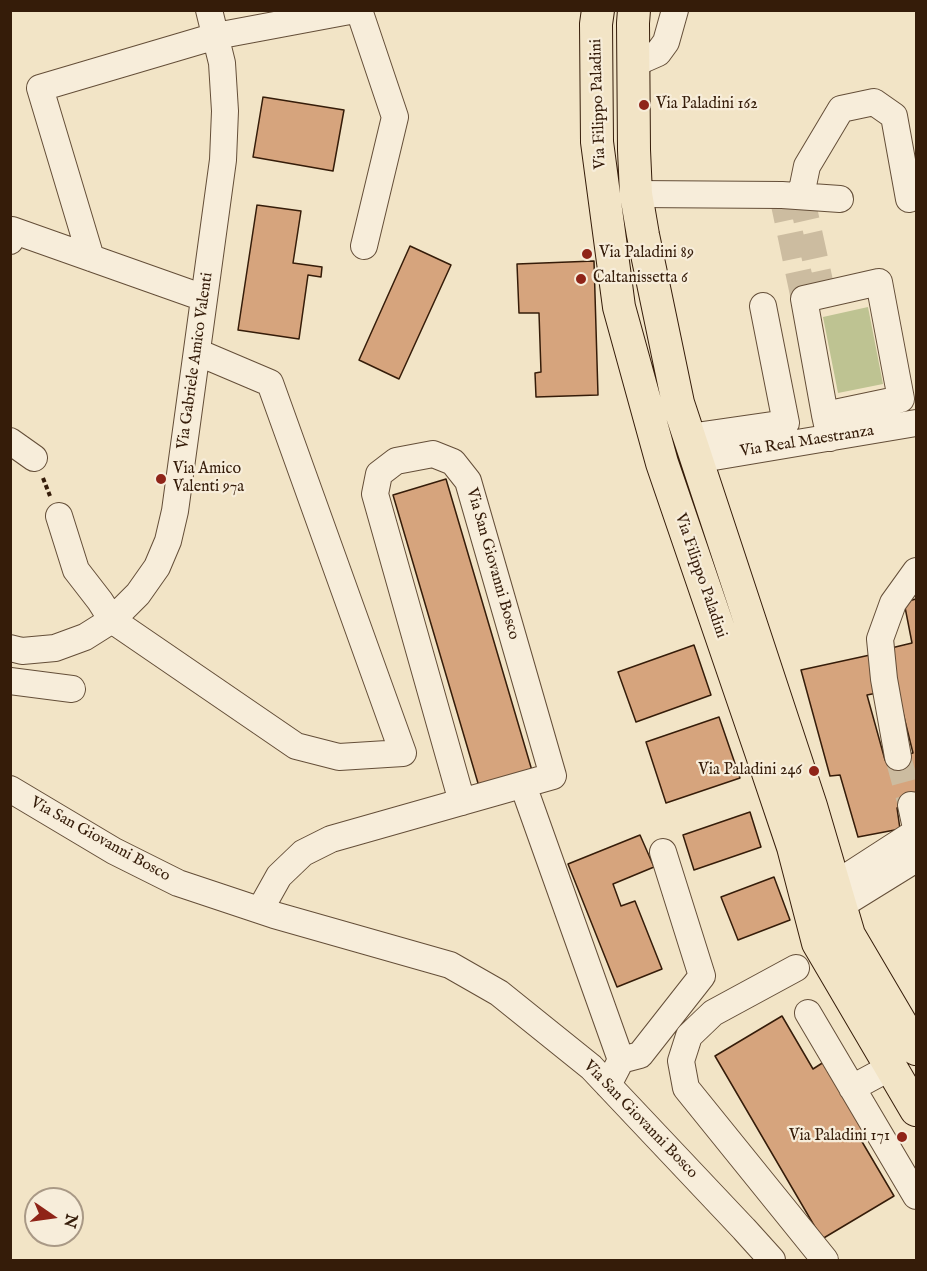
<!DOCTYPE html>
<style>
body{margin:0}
#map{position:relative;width:927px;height:1271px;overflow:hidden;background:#f2e4c6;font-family:"IM FELL English",serif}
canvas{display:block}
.frame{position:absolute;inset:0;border:12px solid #351c09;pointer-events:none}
.north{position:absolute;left:24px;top:1187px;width:60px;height:60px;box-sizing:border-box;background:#f7edda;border:2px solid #a99986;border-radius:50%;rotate:103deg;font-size:16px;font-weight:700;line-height:24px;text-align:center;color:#351c09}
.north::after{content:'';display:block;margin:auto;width:21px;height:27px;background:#8f2418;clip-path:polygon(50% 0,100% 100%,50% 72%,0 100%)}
</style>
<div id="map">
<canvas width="927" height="1271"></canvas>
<div class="frame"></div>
<div class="north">N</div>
</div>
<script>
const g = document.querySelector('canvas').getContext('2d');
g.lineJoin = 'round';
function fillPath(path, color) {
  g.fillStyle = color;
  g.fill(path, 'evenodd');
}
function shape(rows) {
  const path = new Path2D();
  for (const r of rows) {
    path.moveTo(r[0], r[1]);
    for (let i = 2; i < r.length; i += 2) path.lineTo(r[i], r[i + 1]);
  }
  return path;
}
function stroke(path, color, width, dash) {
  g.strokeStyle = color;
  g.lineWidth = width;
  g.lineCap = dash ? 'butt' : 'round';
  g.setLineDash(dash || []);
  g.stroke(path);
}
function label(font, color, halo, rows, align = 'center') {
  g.font = font + ' "IM FELL English",serif';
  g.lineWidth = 4.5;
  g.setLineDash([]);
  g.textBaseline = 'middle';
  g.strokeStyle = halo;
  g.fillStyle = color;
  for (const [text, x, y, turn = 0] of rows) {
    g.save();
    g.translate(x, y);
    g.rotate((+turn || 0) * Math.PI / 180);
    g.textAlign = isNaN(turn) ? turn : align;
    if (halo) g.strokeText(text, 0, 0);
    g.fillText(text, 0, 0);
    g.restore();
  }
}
fillPath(shape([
 [868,307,883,384,838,393,823,317]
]), '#bec392');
const building = shape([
 [263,97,344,110,333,171,253,157,263,97],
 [257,205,301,211,293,263,322,267,321,277,308,275,299,339,238,330,257,205],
 [410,246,451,265,399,379,359,360,410,246],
 [594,261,598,395,536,397,535,373,541,372,539,313,519,313,517,264,594,261],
 [446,479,533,774,480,790,393,495,446,479],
 [916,599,916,804,897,808,900,829,858,837,840,775,830,776,801,670,870,655,882,692,867,695,885,760,913,753,887,649,912,643,904,602,916,599],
 [694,645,711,695,636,722,618,672,694,645],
 [719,717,740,778,666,803,646,742,719,717],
 [750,812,761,847,694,870,683,835,750,812],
 [640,835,654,867,613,884,621,906,635,901,662,969,617,987,568,864,640,835],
 [774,877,790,920,738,940,721,897,774,877],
 [782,1016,813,1069,827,1060,870,1134,861,1140,894,1196,822,1239,715,1056,782,1016]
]);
fillPath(building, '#d6a47d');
stroke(building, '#351c09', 1.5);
stroke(shape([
 [782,195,804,299],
 [801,195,823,295],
 [898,757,911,805]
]), '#ccbca0', 26, [26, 13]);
const minor = shape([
 [359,10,395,117,364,246],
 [633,64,658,53,666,42,675,10],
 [636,194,782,195,840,199],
 [801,195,807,166,841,109,874,102,894,116,909,199],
 [10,241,12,230,204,298],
 [91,258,40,88,216,36,355,10],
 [825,415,901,399,879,282,804,299,825,415,830,438],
 [689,437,786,423,763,306],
 [10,441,34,458],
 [696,460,916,423],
 [59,516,76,570,100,601,112,620,296,746,339,757,403,753,270,383,197,352],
 [10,648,22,651,55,648,85,637,112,620,138,594,157,567,168,541,175,511,223,160,225,111,222,63,209,10],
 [10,681,72,689],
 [898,757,884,679,880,639,893,603,916,571],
 [523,785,621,1060,608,1085],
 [10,789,114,851,178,883,274,915,450,965,499,993,591,1067,744,1229,772,1260],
 [911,805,916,828],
 [834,885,916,832],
 [840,906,916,859],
 [260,910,279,876,303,853,331,839,553,776,468,481,453,462,433,454,396,461,379,474,375,494,462,802],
 [796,968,713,1013,689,1036,681,1061,686,1088,825,1260],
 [808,1013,916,1196],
 [621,1060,640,1055,702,976,663,852],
 [852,1088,891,1067]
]);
const major = shape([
 [598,10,596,24,597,142,619,307,662,463,761,752,793,847,818,943,916,1110],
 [634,10,633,23,634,150,636,194,643,235,678,403,811,806,849,935,916,1049]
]);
stroke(minor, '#644e38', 28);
stroke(major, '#351c09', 34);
stroke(shape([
 [43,478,50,496]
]), '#351c09', 4, [4.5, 3]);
stroke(minor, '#f7edda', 26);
stroke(major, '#f2e4c6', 32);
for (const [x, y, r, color] of [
 [644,105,6,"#8f2418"],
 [587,254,6,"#8f2418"],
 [581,279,6,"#8f2418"],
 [161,479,6,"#8f2418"],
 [814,771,6,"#8f2418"],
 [902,1137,6,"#8f2418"]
]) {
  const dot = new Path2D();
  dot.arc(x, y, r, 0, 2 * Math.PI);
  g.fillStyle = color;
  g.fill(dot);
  stroke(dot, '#f7edda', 2);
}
label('16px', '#351c09', '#f7edda', [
 ["Via Filippo Paladini",599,104,-92],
 ["Via Gabriele Amico Valenti",196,361,-82],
 ["Via Real Maestranza",807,442,-9],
 ["Via San Giovanni Bosco",492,564,74],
 ["Via Filippo Paladini",700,576,71],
 ["Via San Giovanni Bosco",100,840,29],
 ["Via San Giovanni Bosco",640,1120,46]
]);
label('16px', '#351c09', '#f7edda', [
 ["Via Paladini 162",656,105],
 ["Via Paladini 89",599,254],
 ["Caltanissetta 6",593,279],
 ["Via Amico",173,470],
 ["Valenti 97a",173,488],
 ["Via Paladini 246",802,771,"right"],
 ["Via Paladini 171",890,1137,"right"]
], 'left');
</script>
